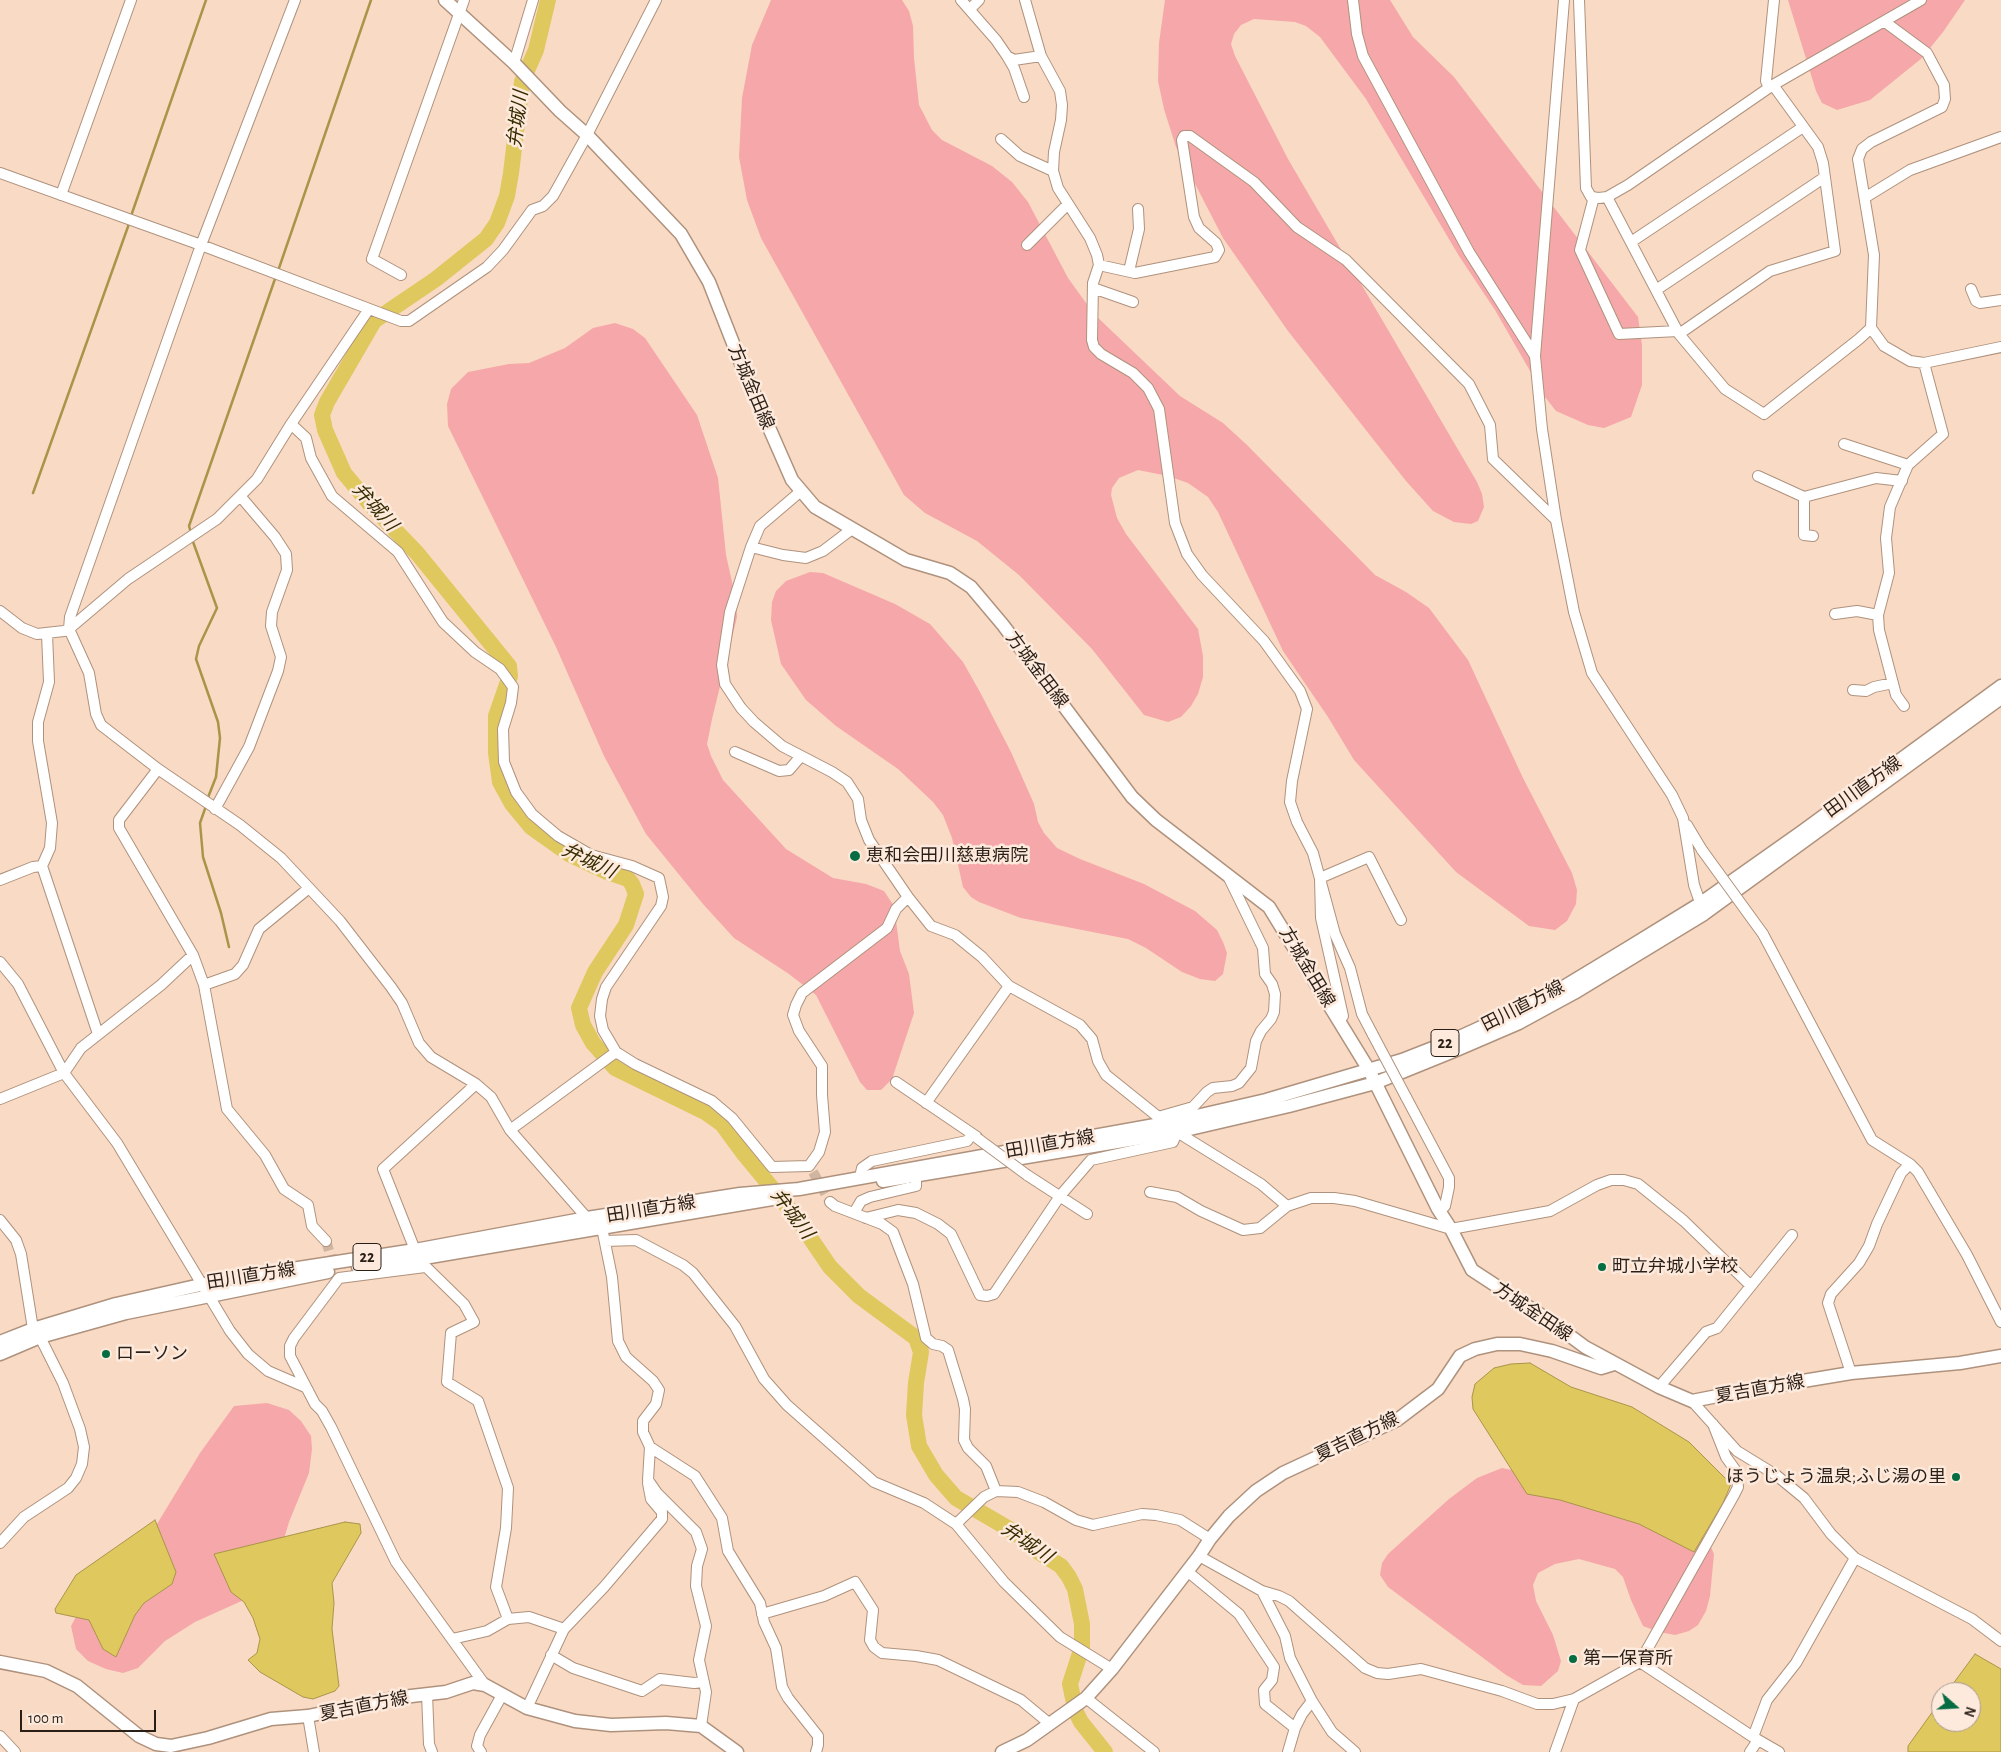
<!DOCTYPE html>
<meta charset="utf-8">
<style>
body{margin:0}
#map{position:relative;width:2001px;height:1752px;overflow:hidden;background:#f9dac4;font-family:"Alegreya Sans",sans-serif}
canvas{display:block}
.north{position:absolute;left:1931px;top:1682px;width:50px;height:50px;box-sizing:border-box;background:#fdeadd;border:1px solid #a9998e;border-radius:50%;rotate:109deg;font-size:14px;font-weight:700;line-height:20px;text-align:center;color:#2a1f17}
.north::after{content:'';display:block;margin:auto;width:18px;height:22px;background:#066c42;clip-path:polygon(50% 0,100% 100%,50% 72%,0 100%)}
.scale{position:absolute;left:20px;top:1710px;width:136px;height:22px;box-sizing:border-box;border:2px solid #2a1f17;border-top:0;padding-left:6px;font-size:15px;line-height:18px;white-space:nowrap;color:#2a1f17;-webkit-text-stroke:4px #fdeadd;paint-order:stroke}
</style>
<div id="map">
<canvas width="2001" height="1752"></canvas>
<div class="north">N</div>
<div class="scale">100 m</div>
</div>
<script>
const g = document.querySelector('canvas').getContext('2d');
g.lineJoin = 'round';
function fillPath(path, color) {
  g.fillStyle = color;
  g.fill(path, 'evenodd');
}
function shape(rows) {
  const path = new Path2D();
  for (const r of rows) {
    path.moveTo(r[0], r[1]);
    for (let i = 2; i < r.length; i += 2) path.lineTo(r[i], r[i + 1]);
  }
  return path;
}
function stroke(path, color, width, dash) {
  g.strokeStyle = color;
  g.lineWidth = width;
  g.lineCap = dash ? 'butt' : 'round';
  g.setLineDash(dash || []);
  g.stroke(path);
}
function label(font, color, halo, rows, align = 'center') {
  g.font = font + ' "Alegreya Sans","Noto Sans JP",sans-serif';
  g.lineWidth = 5;
  g.setLineDash([]);
  g.textBaseline = 'middle';
  g.strokeStyle = halo;
  g.fillStyle = color;
  for (const [text, x, y, turn = 0] of rows) {
    g.save();
    g.translate(x, y);
    g.rotate((+turn || 0) * Math.PI / 180);
    g.textAlign = isNaN(turn) ? turn : align;
    if (halo) g.strokeText(text, 0, 0);
    g.fillText(text, 0, 0);
    g.restore();
  }
}
fillPath(shape([
 [771,0,902,0,909,11,913,26,914,58,919,105,932,130,942,140,992,166,1012,182,1028,202,1068,278,1094,314,1180,396,1223,423,1247,445,1375,575,1406,592,1429,608,1468,660,1523,778,1572,873,1577,890,1576,904,1567,921,1555,930,1529,926,1456,872,1354,760,1328,717,1283,651,1218,512,1208,497,1188,483,1168,476,1138,470,1119,478,1112,488,1111,495,1117,518,1126,534,1198,629,1203,656,1203,677,1198,694,1191,706,1181,717,1168,722,1144,715,1092,649,1019,575,977,541,925,513,904,495,761,238,747,200,739,157,742,98,752,45],
 [1165,0,1390,0,1413,37,1454,77,1638,317,1642,345,1642,385,1631,417,1604,428,1588,425,1556,411,1545,397,1495,310,1459,256,1366,99,1320,37,1306,26,1295,22,1254,19,1241,25,1234,34,1231,44,1235,56,1288,159,1477,482,1482,494,1484,507,1478,521,1471,524,1454,522,1433,511,1406,481,1288,331,1223,238,1176,147,1164,109,1158,81,1159,43],
 [1788,0,1965,0,1943,32,1922,58,1870,100,1837,110,1822,103,1816,91],
 [615,323,633,329,645,338,697,415,718,478,726,555,736,600,737,617,712,719,707,744,711,756,723,780,786,849,833,878,866,884,884,891,894,906,900,951,909,974,914,1013,892,1079,881,1090,867,1090,860,1082,816,995,789,974,734,938,703,904,646,834,604,756,556,647,448,426,447,404,451,389,468,372,509,364,529,363,565,348,593,328],
 [810,572,823,573,895,604,930,624,963,662,981,694,1011,752,1034,804,1038,822,1044,833,1057,848,1080,859,1144,884,1195,911,1217,930,1223,942,1227,953,1223,974,1215,981,1200,979,1182,972,1146,948,1128,939,1021,918,979,902,971,897,963,887,952,838,943,815,933,802,898,769,836,726,806,700,781,664,771,620,772,602,776,591,786,581],
 [267,1403,289,1410,301,1421,311,1436,312,1449,309,1473,289,1522,280,1552,246,1599,195,1622,165,1641,138,1668,123,1673,106,1669,88,1661,76,1649,71,1626,77,1615,157,1524,200,1453,234,1406],
 [1502,1468,1517,1471,1699,1532,1709,1543,1714,1554,1710,1596,1706,1611,1698,1625,1689,1631,1675,1635,1659,1632,1643,1626,1631,1600,1623,1577,1615,1569,1579,1559,1555,1564,1538,1573,1533,1585,1536,1601,1553,1635,1561,1661,1558,1671,1541,1686,1523,1685,1506,1675,1388,1587,1380,1575,1382,1563,1388,1554,1449,1499,1477,1478]
]), '#f6a7aa');
const water = shape([
 [1530,1363,1571,1387,1632,1407,1689,1442,1731,1484,1723,1503,1694,1552,1639,1524,1560,1500,1527,1494,1473,1409,1472,1397,1475,1384,1494,1368,1511,1364,1530,1363],
 [155,1520,176,1572,172,1584,144,1603,135,1615,116,1657,103,1649,89,1620,56,1613,55,1609,76,1575,155,1520],
 [345,1522,360,1524,361,1533,332,1583,334,1603,332,1629,339,1686,335,1691,313,1699,303,1697,260,1672,248,1660,257,1653,260,1639,253,1618,244,1602,231,1592,214,1554,345,1522],
 [1975,1654,2001,1669,2001,1752,1908,1752,1908,1746,1941,1700,1941,1722,1971,1722,1971,1692,1947,1692,1975,1654]
]);
fillPath(water, '#dfc85e');
stroke(water, '#a99549', 1);
stroke(shape([
 [131,216,206,0],
 [278,271,371,0],
 [33,493,130,221],
 [191,533,189,526,276,276],
 [192,539,217,608,199,646,196,659,218,722,220,738,216,777,207,800],
 [206,806,200,823,203,857,221,913,229,947]
]), '#a99549', 2.5);
stroke(shape([
 [548,0,536,50,522,82,511,173,507,196,497,223,486,239,436,279,374,321,327,402,322,415,325,430,344,473,369,503,417,553,509,666,510,676,496,716,496,753,500,782,512,804,531,827,569,854,607,872,628,879,632,884,636,894,626,925,595,972,579,1008,583,1025,593,1043,615,1068,705,1112,722,1124,744,1154,796,1217,830,1267,859,1296,916,1338,921,1352,916,1383,914,1415,919,1446,936,1475,956,1498,1016,1533,1040,1553,1061,1566,1069,1577,1075,1589,1082,1624,1082,1647,1070,1684,1076,1712,1081,1722,1105,1752]
]), '#dfc85e', 16);
stroke(shape([
 [813,1172,830,1202],
 [326,1241,335,1270]
]), '#d0b5a1', 10, [10, 5]);
const minor = shape([
 [295,0,201,245,70,617,69,629,89,673,96,714,101,725,158,769,240,825,281,858,340,921,391,987,402,1003,419,1043,431,1057,476,1084,491,1097,510,1130,587,1218,602,1228,612,1277,618,1341,626,1357,653,1381,659,1390,656,1404,643,1421,643,1432,650,1447,648,1480,657,1493,696,1532,702,1549,697,1566,696,1586,706,1626,699,1660,706,1692,701,1726],
 [961,0,996,40,1007,56,1014,60,1041,56],
 [1025,0,1041,56,1060,91,1062,105,1061,120,1054,152,1053,171,1058,188,1090,238,1097,255,1099,265,1093,283,1092,340,1094,347,1101,354,1133,373,1148,388,1159,409,1175,523,1187,554,1202,575,1264,641,1300,691,1307,709,1292,781,1290,802,1297,822,1313,853,1335,934,1350,968,1362,1014,1373,1035],
 [1353,0,1357,34,1363,56,1469,252,1535,356],
 [1564,0,1535,356,1542,429,1556,520,1574,612,1592,673,1672,795,1683,818,1694,885,1702,908],
 [1579,0,1586,188,1591,197,1599,198,1607,197,1628,185,1773,85,1921,0],
 [970,9,979,0],
 [1885,22,1927,53,1944,85,1945,99,1942,107,1871,142,1862,149,1858,159,1874,255,1871,328,1884,346,1910,361,1924,363,2001,347],
 [1007,56,1014,68,1024,97],
 [514,63,533,0],
 [1769,88,1766,81,1774,0],
 [1001,139,1020,156,1053,171],
 [0,173,201,245,401,321,409,321,487,267,503,250,532,210,543,206,553,196,587,135,656,0],
 [61,195,131,0],
 [1594,197,1580,250,1619,334,1678,331],
 [1607,197,1679,334,1725,389,1764,414,1859,339,1871,328],
 [1866,197,1910,170,2001,137],
 [1631,242,1803,127],
 [1027,245,1068,204],
 [1099,265,1135,273,1215,257,1219,250,1216,243,1199,228,1194,217,1182,140,1184,136,1190,136,1254,182,1297,227,1346,260,1469,384,1490,425,1493,459,1556,520],
 [1129,271,1139,229,1138,209],
 [401,275,372,259,464,0],
 [1093,288,1133,302],
 [1971,289,1976,301,1980,303,2001,300],
 [1656,290,1825,177],
 [1679,334,1770,271,1835,251,1823,163,1818,147,1773,85],
 [291,424,306,438,311,458,332,496,398,552,443,622,475,652,500,669,513,687,511,703,503,729,504,762,516,792,532,814,558,836,591,855,632,866,659,878,663,897,661,906,606,987,602,999,600,1016,603,1030,616,1052,635,1064,712,1101,732,1118,772,1167,809,1166],
 [1844,444,1908,465],
 [1758,476,1804,497],
 [801,491,760,526,751,547,730,612,722,665,725,684,741,708,754,722,782,746,832,772,847,782,858,799,861,820,869,840,908,897,931,926,955,935,982,957,1009,986,1080,1025,1092,1039,1098,1061,1106,1075,1177,1132,1261,1184,1287,1206],
 [1813,536,1804,535,1804,497,1876,478,1902,481],
 [751,547,783,555,806,558,823,551,852,529],
 [0,611,22,628,37,634,64,631,69,629,128,579,217,519,257,479,291,424,369,309],
 [1835,614,1857,611,1878,615],
 [47,634,49,682,38,722,38,741,52,823,50,848,42,866,98,1034],
 [1853,690,1866,691,1874,687,1893,683],
 [1904,706,1896,695,1879,630,1878,615,1889,573,1886,538,1890,507,1908,465,1943,434,1924,363],
 [735,752,779,771,789,770,801,756],
 [158,769,119,820,119,828,193,955,204,985,227,1109,265,1155,284,1189,308,1205,312,1226,326,1241],
 [215,809,249,747,278,671,281,657,271,626,272,612,287,570,286,554,275,537,241,497],
 [1687,825,1702,850],
 [0,880,33,867,42,866],
 [1763,934,1872,1140,1910,1164],
 [0,962,18,984,64,1073,117,1143,230,1331,248,1354,268,1371,305,1387],
 [204,985,235,974,243,965,259,929,309,888],
 [1339,1022,1343,1016,1321,918,1320,878,1369,857,1401,920],
 [896,1082,977,1137],
 [1406,1097,1449,1178,1449,1187,1445,1206,1440,1211],
 [0,1099,64,1073,81,1048,161,985,193,955],
 [926,1103,1009,986],
 [1158,1117,1193,1107,1207,1092,1213,1088,1232,1086,1239,1083,1251,1068,1256,1041,1261,1031,1271,1019,1274,1012,1275,994,1272,984,1265,974,1263,948,1228,876],
 [510,1130,616,1052],
 [809,1166,819,1152,825,1132,822,1095,822,1066,799,1031,793,1015,796,1005,802,993,887,928,896,909,908,897],
 [1027,1175,1087,1214],
 [860,1177,862,1168,872,1161,967,1141,972,1134],
 [1150,1192,1177,1197,1201,1211,1243,1230,1260,1228,1287,1206,1311,1198,1334,1198,1355,1201,1451,1229,1550,1211,1597,1185,1611,1180,1624,1180,1638,1184,1684,1221,1751,1286],
 [830,1202,835,1206,882,1224,893,1232,913,1284,926,1338,933,1344,942,1346,948,1350,963,1399,965,1409,964,1440,968,1448,986,1466,996,1491],
 [854,1213,861,1201,870,1197,916,1186,916,1176],
 [866,1218,898,1210,916,1213,938,1224,951,1234,980,1295,987,1296,994,1294,1060,1196,1091,1160,1173,1142,1177,1132],
 [0,1220,16,1240,21,1254,33,1329,40,1337,63,1383,80,1429,84,1447,82,1464,76,1478,68,1488,24,1517,0,1543],
 [605,1241,636,1240,683,1265,693,1273,735,1326,764,1379,787,1405,874,1482,924,1503,956,1524,1004,1582,1060,1637,1112,1669],
 [415,1250,383,1169,476,1084],
 [421,1262,464,1304,474,1322,451,1333,447,1382,478,1401,508,1488,506,1528,496,1587,508,1619,529,1617,564,1629],
 [425,1267,339,1278,294,1338,290,1346,290,1356,315,1404,322,1411,331,1427,396,1562,485,1685],
 [1851,1373,1828,1303,1831,1294,1859,1263,1869,1246,1877,1224,1901,1173,1910,1164,1918,1172,1967,1255,2001,1322],
 [1659,1387,1706,1332,1717,1328,1792,1235],
 [1692,1401,1737,1451,1776,1475,1804,1498,1831,1534,1855,1558,1972,1619,2001,1641],
 [650,1447,695,1476,722,1518,728,1551,760,1603,764,1622,776,1648,782,1687,788,1698,818,1736,818,1745,816,1752],
 [956,1524,984,1497,996,1491,1018,1492,1044,1502,1076,1520,1093,1525,1142,1514,1156,1515,1180,1520,1210,1539],
 [1199,1556,1262,1591,1279,1596,1289,1601,1365,1668,1377,1673,1388,1674,1421,1669,1502,1691,1537,1704,1553,1704,1574,1699,1640,1662,1734,1495,1738,1487,1736,1471,1726,1457,1713,1424],
 [1187,1571,1239,1614,1274,1667,1272,1680,1264,1690,1265,1704,1295,1728],
 [1262,1591,1285,1636,1290,1658,1312,1701,1332,1732,1355,1752],
 [762,1614,824,1596,855,1582,873,1610,870,1640,874,1647,882,1653,916,1656,938,1660,1021,1700,1050,1724],
 [452,1639,487,1631,508,1619],
 [551,1655,573,1668,642,1691,660,1679,694,1683,704,1682],
 [1640,1662,1753,1737,1779,1752],
 [427,1694,429,1744,432,1752],
 [1086,1698,1154,1752],
 [527,1708,564,1629,604,1587,662,1519,662,1512,651,1499,648,1483],
 [308,1716,314,1752],
 [0,1736,15,1752],
 [1753,1737,1767,1700,1796,1663,1855,1558],
 [481,1752,477,1746,480,1735,502,1695],
 [1288,1752,1295,1728,1302,1714,1312,1701],
 [1555,1752,1574,1699],
 [1750,1752,1758,1740]
]);
const major = shape([
 [445,0,514,63,560,111,587,135,681,234,709,282,742,366,792,480,815,507,906,560,950,573,971,587,1003,625,1132,797,1156,820,1269,907,1369,1070,1438,1209,1451,1229,1472,1270,1550,1321,1585,1347,1659,1387,1692,1401,1743,1391,1851,1373,1960,1363,2001,1356],
 [883,1181,1177,1132,1289,1106,1375,1083,1454,1051,1519,1023,1574,993,1704,914,2001,698],
 [358,1267,418,1259,772,1199],
 [0,1342,33,1329,116,1304,227,1279,415,1250,587,1218,740,1194,799,1189,1166,1123,1266,1100,1402,1060,1453,1040,1547,997,1628,948,1701,903,1803,831,2001,686],
 [0,1354,40,1337,126,1313,328,1272],
 [0,1662,46,1671,77,1686,139,1736,156,1744,171,1746,208,1738,271,1719,308,1716,394,1698,446,1692,473,1683,485,1685,527,1708,575,1721,611,1725,666,1723,701,1726,737,1752],
 [1002,1752,1027,1740,1086,1698,1112,1669,1199,1556,1210,1539,1229,1516,1256,1491,1283,1473,1397,1420,1438,1389,1460,1356,1475,1349,1497,1344,1520,1344,1552,1351,1601,1368,1614,1364]
]);
stroke(minor, '#af927d', 12);
stroke(major, '#af927d', 15);
stroke(minor, '#fff', 10);
stroke(major, '#fff', 12);
const minorBridge = shape([
 [1702,850,1763,934],
 [1373,1035,1406,1097],
 [977,1138,1027,1175]
]);
stroke(minorBridge, '#af927d', 12, []);
stroke(minorBridge, '#fff', 10);
for (const [x, y, r, color] of [
 [855,856,6,"#066c42"],
 [1602,1267,5,"#066c42"],
 [106,1354,5,"#066c42"],
 [1956,1477,5,"#066c42"],
 [1573,1659,5,"#066c42"]
]) {
  const dot = new Path2D();
  dot.arc(x, y, r, 0, 2 * Math.PI);
  g.fillStyle = color;
  g.fill(dot);
  stroke(dot, '#fdeadd', 2);
}
for (const [x, y, w] of [
 [1445,1043,28],
 [367,1257,28]
]) {
  const box = new Path2D();
  box.roundRect(x - w / 2, y - 13.5, w, 27, 4);
  g.fillStyle = '#fdeadd';
  g.fill(box);
  stroke(box, '#2a1f17', 1);
}
label('bold 16px', '#2a1f17', null, [
 ["22",1445,1043],
 ["22",367,1257]
]);
label('18px', '#2a1f17', '#fdeadd', [
 ["方城金田線",751,387,67],
 ["方城金田線",1037,670,53],
 ["田川直方線",1863,787,-36],
 ["方城金田線",1307,967,59],
 ["田川直方線",1523,1006,-27],
 ["田川直方線",1050,1144,-10],
 ["田川直方線",651,1209,-9],
 ["田川直方線",251,1276,-9],
 ["方城金田線",1533,1312,34],
 ["夏吉直方線",1760,1389,-10],
 ["夏吉直方線",1357,1437,-26],
 ["夏吉直方線",364,1706,-11]
]);
label('18px', '#2a1f17', '#fdeadd', [
 ["恵和会田川慈恵病院",866,856],
 ["町立弁城小学校",1612,1267],
 ["ローソン",116,1354],
 ["ほうじょう温泉;ふじ湯の里",1946,1477,"right"],
 ["第一保育所",1583,1659]
], 'left');
label('italic 19px', '#362c00', '#fdeadd', [
 ["弁城川",518,119,-83],
 ["弁城川",375,507,48],
 ["弁城川",589,861,25],
 ["弁城川",792,1214,53],
 ["弁城川",1027,1543,34]
]);
</script>
